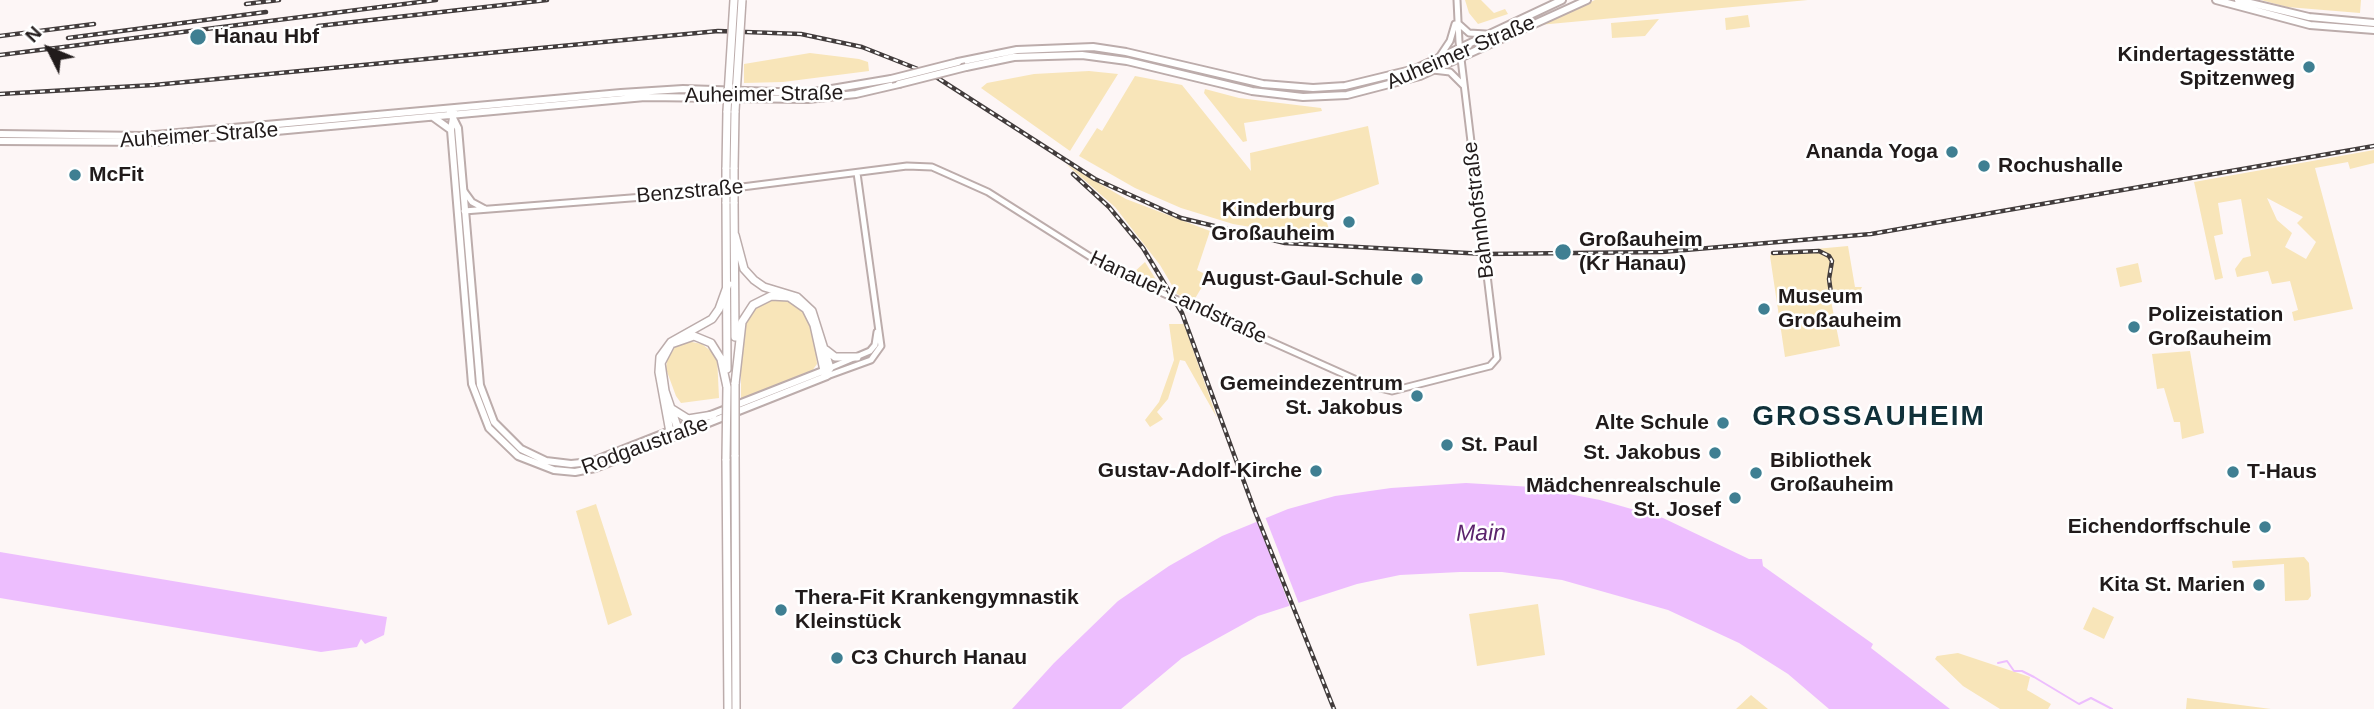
<!DOCTYPE html>
<meta charset="utf-8">
<style>
body{margin:0}
#map{position:relative;width:2374px;height:709px;overflow:hidden;background:#fdf6f6;font-family:Helvetica,sans-serif}
canvas{display:block}
.north{position:absolute;left:14px;top:14px;width:70px;height:70px;-webkit-text-stroke:5px #fff;paint-order:stroke;rotate:313deg;font-size:19px;font-weight:700;line-height:28px;text-align:center;color:#211b1b}
.north::after{content:'';display:block;margin:auto;width:24px;height:32px;background:#211b1b;clip-path:polygon(50% 0,100% 100%,50% 72%,0 100%)}
</style>
<div id="map">
<canvas width="2374" height="709"></canvas>
<div class="north">N</div>
</div>
<script>
const g = document.querySelector('canvas').getContext('2d');
g.lineJoin = 'round';
function fillPath(path, color) {
  g.fillStyle = color;
  g.fill(path, 'evenodd');
}
function shape(rows) {
  const path = new Path2D();
  for (const r of rows) {
    path.moveTo(r[0], r[1]);
    for (let i = 2; i < r.length; i += 2) path.lineTo(r[i], r[i + 1]);
  }
  return path;
}
function stroke(path, color, width, dash) {
  g.strokeStyle = color;
  g.lineWidth = width;
  g.lineCap = dash ? 'butt' : 'round';
  g.setLineDash(dash || []);
  g.stroke(path);
}
function label(font, color, halo, rows, align = 'center') {
  g.font = font + ' Helvetica,sans-serif';
  g.lineWidth = 5;
  g.setLineDash([]);
  g.textBaseline = 'middle';
  g.strokeStyle = halo;
  g.fillStyle = color;
  for (const [text, x, y, turn = 0] of rows) {
    g.save();
    g.translate(x, y);
    g.rotate((+turn || 0) * Math.PI / 180);
    g.textAlign = isNaN(turn) ? turn : align;
    if (halo) g.strokeText(text, 0, 0);
    g.fillText(text, 0, 0);
    g.restore();
  }
}
fillPath(shape([
 [1465,0,1481,0,1494,13,1505,9,1508,14,1478,24,1469,13],
 [1595,0,1808,0,1539,25],
 [2261,0,2361,0,2360,13,2287,7],
 [1748,15,1750,27,1726,30,1725,18],
 [1659,19,1645,36,1612,38,1611,23],
 [810,53,859,59,868,62,869,71,783,82,744,83,744,64],
 [1089,71,1118,74,1070,151,981,88,987,83,1034,74],
 [1135,76,1182,85,1251,171,1250,153,1368,126,1379,184,1321,205,1333,241,1233,224,1181,208,1135,188,1079,156,1097,128,1102,131],
 [1205,89,1239,98,1321,108,1322,111,1244,123,1247,141,1243,142,1204,93],
 [2374,150,2374,163,2350,169,2348,162,2315,168,2353,309,2294,321,2292,312,2298,310,2290,281,2272,284,2268,271,2237,277,2235,269,2243,258,2251,256,2241,199,2218,203,2223,234,2214,236,2223,278,2215,280,2194,182],
 [2267,198,2303,217,2297,223,2316,242,2306,259,2285,247,2292,233,2277,220],
 [1066,164,1126,199,1210,231,1197,270,1205,274,1206,280,1193,302,1177,294,1160,265,1115,207],
 [1848,246,1855,287,1862,287,1860,291,1864,303,1858,304,1856,294,1831,301,1840,346,1785,357,1770,256,1772,253],
 [1145,262,1155,278,1161,287,1132,274],
 [2138,263,2142,282,2120,287,2116,268],
 [788,298,808,314,815,339,817,364,812,371,741,400,741,329,746,316,765,299],
 [1169,324,1184,324,1217,418,1185,361,1180,360,1168,399,1157,412,1163,419,1150,427,1145,420,1159,402,1174,360],
 [687,341,702,344,717,356,719,398,681,403,676,396,666,369,667,360,675,347],
 [2190,351,2204,433,2182,439,2180,422,2174,422,2164,388,2157,389,2152,354],
 [596,504,632,615,608,625,576,511],
 [2304,557,2309,563,2311,596,2308,600,2285,601,2284,564,2233,568,2232,561],
 [1538,604,1545,655,1477,666,1469,614],
 [2093,607,2114,617,2104,639,2083,629],
 [1958,653,2030,677,2027,690,2051,704,2048,709,2000,709,1963,686,1935,659,1937,656],
 [1751,695,1768,709,1736,709],
 [2187,698,2271,709,2186,709]
]), '#f8e5b9');
fillPath(shape([
 [1466,483,1533,487,1600,500,1663,518,1749,559,1762,559,1763,566,1873,644,1871,648,1950,709,1829,709,1788,674,1739,643,1668,610,1562,580,1502,572,1460,572,1400,575,1357,584,1258,616,1182,658,1121,709,1012,709,1054,663,1118,601,1169,566,1222,536,1288,509,1335,496,1391,488],
 [0,552,387,617,384,635,365,644,361,639,357,647,321,652,0,598]
]), '#edbefe');
fillPath(shape([
 [1264,514,1299,604,1290,607,1256,518]
]), '#fdf6f6');
stroke(shape([
 [1998,663,2007,661,2014,671,2022,671,2034,677,2079,704,2091,698,2112,709]
]), '#edbefe', 2);
const tertiary = shape([
 [1459,24,1469,33,1486,34],
 [1440,56,1450,41,1455,24],
 [1433,70,1450,72,1463,85],
 [464,191,472,202,485,209],
 [464,211,695,193,907,166,932,167,988,192,1111,270,1368,385,1392,391,1490,366,1497,358,1459,42,1457,0],
 [830,368,870,351,875,345,877,332],
 [827,376,871,360,881,346,857,173]
]);
const secondary = shape([
 [2216,0,2310,25,2374,30],
 [2238,0,2309,17,2374,23],
 [958,62,1017,50,1093,47,1126,52,1263,84,1313,88,1345,86,1415,69,1562,0],
 [966,67,1014,57,1082,55,1127,61,1252,91,1303,97,1347,95,1420,76,1587,0],
 [450,112,458,128,480,385,494,422,521,449,546,461,571,464,591,462,828,369],
 [454,112,451,130,472,384,489,428,518,456,554,470,575,472,595,468,827,376],
 [433,117,451,130],
 [0,134,144,136,621,93,683,89,808,93,891,79],
 [0,141,157,142,645,97,808,99,856,94,899,84]
]);
const trunk = shape([
 [726,169,727,111],
 [734,169,735,111],
 [726,202,727,369],
 [734,202,735,337],
 [826,350,835,357,857,357],
 [735,384,742,322,753,305,771,296,789,297,806,309,814,325,825,375,830,368,812,311,797,297,764,287,754,280,744,269,735,235],
 [727,387,721,359,711,343,694,336,671,344,661,363,665,391,678,429,676,437,670,432,659,372,660,357,671,342,712,319,719,309,728,284],
 [672,409,688,419,713,415],
 [735,455,736,709],
 [726,459,728,709]
]);
stroke(tertiary, '#bcacab', 9);
stroke(secondary, '#bcacab', 10);
stroke(trunk, '#bcacab', 10);
stroke(tertiary, '#fff', 5);
stroke(secondary, '#fff', 6);
stroke(trunk, '#fff', 7);
const rail = shape([
 [246,4,279,0],
 [318,26,547,0],
 [0,36,94,24],
 [68,38,266,12],
 [0,55,436,0],
 [0,94,154,85,718,31,801,34,862,47,933,75,1095,179,1181,218,1285,243,1485,254,1662,252,1871,234,2374,146],
 [1073,174,1109,207,1143,248,1182,313,1254,509,1334,709],
 [1773,253,1819,251,1829,256,1832,261,1829,279,1832,300]
]);
stroke(rail, '#423c3c', 4.5);
stroke(rail, '#fff', 2, [5]);
const secondaryBridge = shape([
 [891,79,958,62],
 [899,84,966,67]
]);
const trunkBridge = shape([
 [727,111,734,0],
 [735,111,742,0],
 [734,169,734,202],
 [726,202,726,169],
 [735,455,735,384],
 [726,459,727,387]
]);
stroke(secondaryBridge, '#bcacab', 10, []);
stroke(trunkBridge, '#bcacab', 10, []);
stroke(secondaryBridge, '#fff', 6);
stroke(trunkBridge, '#fff', 7);
for (const [x, y, r, color] of [
 [198,37,9,"#3f7f92"],
 [2309,67,7,"#3f7f92"],
 [1952,152,7,"#3f7f92"],
 [1984,166,7,"#3f7f92"],
 [75,175,7,"#3f7f92"],
 [1349,222,7,"#3f7f92"],
 [1563,252,9,"#3f7f92"],
 [1417,279,7,"#3f7f92"],
 [1764,309,7,"#3f7f92"],
 [2134,327,7,"#3f7f92"],
 [1417,396,7,"#3f7f92"],
 [1723,423,7,"#3f7f92"],
 [1447,445,7,"#3f7f92"],
 [1715,453,7,"#3f7f92"],
 [1316,471,7,"#3f7f92"],
 [2233,472,7,"#3f7f92"],
 [1756,473,7,"#3f7f92"],
 [1735,498,7,"#3f7f92"],
 [2265,527,7,"#3f7f92"],
 [2259,585,7,"#3f7f92"],
 [781,610,7,"#3f7f92"],
 [837,658,7,"#3f7f92"]
]) {
  const dot = new Path2D();
  dot.arc(x, y, r, 0, 2 * Math.PI);
  g.fillStyle = color;
  g.fill(dot);
  stroke(dot, '#fff', 2.5);
}
label('bold 21px', '#211b1b', '#fff', [
 ["Hanau Hbf",214,37],
 ["Kindertagesstätte",2295,55,"right"],
 ["Spitzenweg",2295,79,"right"],
 ["Ananda Yoga",1938,152,"right"],
 ["Rochushalle",1998,166],
 ["McFit",89,175],
 ["Kinderburg",1335,210,"right"],
 ["Großauheim",1335,234,"right"],
 ["Großauheim",1579,240],
 ["(Kr Hanau)",1579,264],
 ["August-Gaul-Schule",1403,279,"right"],
 ["Museum",1778,297],
 ["Großauheim",1778,321],
 ["Polizeistation",2148,315],
 ["Großauheim",2148,339],
 ["Gemeindezentrum",1403,384,"right"],
 ["St. Jakobus",1403,408,"right"],
 ["Alte Schule",1709,423,"right"],
 ["St. Paul",1461,445],
 ["St. Jakobus",1701,453,"right"],
 ["Bibliothek",1770,461],
 ["Großauheim",1770,485],
 ["Gustav-Adolf-Kirche",1302,471,"right"],
 ["T-Haus",2247,472],
 ["Mädchenrealschule",1721,486,"right"],
 ["St. Josef",1721,510,"right"],
 ["Eichendorffschule",2251,527,"right"],
 ["Kita St. Marien",2245,585,"right"],
 ["Thera-Fit Krankengymnastik",795,598],
 ["Kleinstück",795,622],
 ["C3 Church Hanau",851,658]
], 'left');
label('21px', '#211b1b', '#fff', [
 ["Auheimer Straße",1461,53,-23],
 ["Auheimer Straße",764,95,-1],
 ["Auheimer Straße",199,136,-4],
 ["Benzstraße",690,192,-5],
 ["Bahnhofstraße",1479,210,-97],
 ["Hanauer Landstraße",1178,298,25],
 ["Rodgaustraße",645,446,-20]
]);
label('italic 23px', '#5c246d', '#fff', [
 ["Main",1481,534,-1]
]);
g.letterSpacing = '2px';
label('bold 28px', '#11313a', '#fff', [
 ["GROSSAUHEIM",1869,417]
]);
g.letterSpacing = '0px';
</script>
